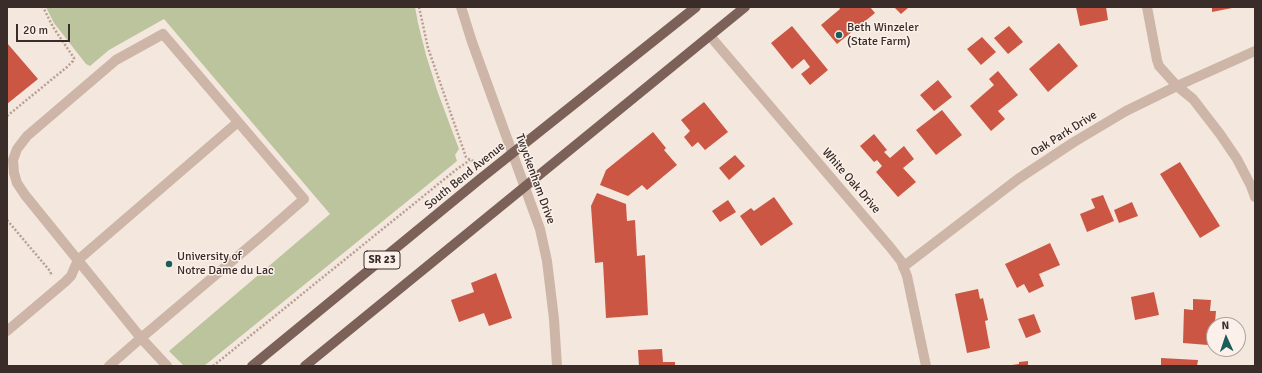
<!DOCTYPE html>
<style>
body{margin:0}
#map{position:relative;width:1262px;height:373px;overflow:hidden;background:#f4e7dd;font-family:Signika,sans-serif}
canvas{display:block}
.frame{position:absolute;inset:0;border:8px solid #392c29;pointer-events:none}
.north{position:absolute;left:1206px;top:317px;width:40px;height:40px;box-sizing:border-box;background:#fbf1ea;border:1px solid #ada29d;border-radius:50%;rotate:357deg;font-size:11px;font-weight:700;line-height:16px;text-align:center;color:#392c29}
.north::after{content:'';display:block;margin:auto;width:14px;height:18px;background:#1c5d5a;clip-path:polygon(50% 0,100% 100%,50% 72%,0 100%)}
.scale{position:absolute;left:16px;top:24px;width:54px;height:18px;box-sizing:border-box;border:2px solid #392c29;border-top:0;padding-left:5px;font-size:12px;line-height:14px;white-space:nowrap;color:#392c29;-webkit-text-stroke:3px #fbf1ea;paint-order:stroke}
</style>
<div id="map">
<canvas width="1262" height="373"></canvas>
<div class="frame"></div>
<div class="north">N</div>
<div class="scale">20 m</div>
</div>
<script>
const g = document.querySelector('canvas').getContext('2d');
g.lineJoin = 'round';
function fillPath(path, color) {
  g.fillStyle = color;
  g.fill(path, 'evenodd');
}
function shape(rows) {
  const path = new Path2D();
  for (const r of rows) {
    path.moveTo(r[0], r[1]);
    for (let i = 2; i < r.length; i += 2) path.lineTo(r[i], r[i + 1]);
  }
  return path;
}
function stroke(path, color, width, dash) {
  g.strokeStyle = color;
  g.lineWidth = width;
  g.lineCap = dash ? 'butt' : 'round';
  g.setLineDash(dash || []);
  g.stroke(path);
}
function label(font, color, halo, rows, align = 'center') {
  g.font = font + ' Signika,sans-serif';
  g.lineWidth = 3;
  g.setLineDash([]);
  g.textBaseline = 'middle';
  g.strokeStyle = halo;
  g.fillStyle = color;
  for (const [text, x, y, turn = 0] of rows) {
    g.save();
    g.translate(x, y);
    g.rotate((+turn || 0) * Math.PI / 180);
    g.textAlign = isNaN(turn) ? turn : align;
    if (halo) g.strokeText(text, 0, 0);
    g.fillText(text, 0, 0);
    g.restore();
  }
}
fillPath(shape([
 [46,7,415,7,418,23,426,55,438,93,459,149,455,155,457,161,204,366,184,366,169,351,330,214,164,19,109,50,90,66,86,64,54,23]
]), '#bbc49c');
fillPath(shape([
 [839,7,870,7,875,13,837,44,821,25,840,9],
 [894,7,909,7,901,14],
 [1076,7,1106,7,1108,20,1080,26],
 [1212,7,1232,7,1232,8,1212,12],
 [792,26,828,70,810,85,801,74,810,67,804,59,792,69,771,43],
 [1009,26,1023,42,1008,54,994,38],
 [982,37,996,52,981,65,967,49],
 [7,43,38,79,7,104],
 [1059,43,1078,66,1048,92,1029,69],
 [998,71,1018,95,998,111,1005,119,991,131,970,106,994,85,989,79],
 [938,80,952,97,934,111,920,95],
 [704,102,728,132,705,150,698,142,692,147,684,137,690,131,681,120],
 [942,110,962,135,936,155,916,130],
 [653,132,666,148,664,150,677,165,647,190,642,185,628,196,600,185,606,170],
 [874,134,887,150,884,152,890,158,904,146,914,159,903,168,916,182,898,197,876,172,882,166,877,160,874,162,860,146],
 [735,155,745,166,729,180,719,168],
 [1180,162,1220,226,1200,238,1160,174],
 [597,193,626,204,627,221,635,220,637,256,645,255,648,315,606,318,603,262,595,263,591,206],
 [1103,195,1114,221,1087,232,1080,214,1095,208,1091,199],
 [774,197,793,224,761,246,740,216,751,208,754,211],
 [728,200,736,212,720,222,712,211],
 [1132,202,1138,216,1119,223,1114,210],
 [1050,243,1060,265,1039,274,1044,286,1029,293,1024,284,1017,288,1005,264],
 [496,273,512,318,489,326,484,313,459,322,451,300,474,292,471,283],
 [978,289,980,299,983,298,988,320,985,321,990,348,967,353,955,294],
 [1154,292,1159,315,1135,320,1131,297],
 [1193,299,1211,300,1210,311,1216,311,1214,334,1209,334,1208,345,1183,343,1184,309,1193,310],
 [1034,314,1041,332,1026,338,1018,319],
 [662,349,663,362,675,362,675,366,639,366,638,350],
 [1161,358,1198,360,1197,366,1161,366],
 [1028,361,1028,366,1012,366,1012,365,1019,364,1019,362]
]), '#cb5644');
stroke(shape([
 [419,7,428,48,466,157,470,160,474,161],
 [7,116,67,67,73,61,74,58,53,27,43,7],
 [7,220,50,271,51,274,50,276],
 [213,366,457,169,470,160]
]), '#b99f92', 2.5, [2, 2]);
stroke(shape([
 [461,7,472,42,540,229,547,261,554,319,557,366],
 [1147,7,1157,60,1159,66,1177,86,1193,99,1220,134,1237,159,1251,186,1255,197],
 [710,36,890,247,901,261,907,276,926,366],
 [903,267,1018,179,1074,142,1126,111,1177,86,1255,51],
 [7,331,65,282,71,276,78,260,238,122],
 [109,366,141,338,264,234,304,199,163,34,116,60,27,136,17,149,13,160,14,173,17,183,25,195,141,338,167,366]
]), '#cdb5a8', 10);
stroke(shape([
 [252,366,480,179,696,7],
 [305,366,745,7]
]), '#7c6159', 10);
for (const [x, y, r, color] of [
 [839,35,4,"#1c5d5a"],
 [169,264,4,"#1c5d5a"]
]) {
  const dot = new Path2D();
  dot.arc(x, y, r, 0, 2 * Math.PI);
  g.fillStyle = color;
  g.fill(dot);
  stroke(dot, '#fbf1ea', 1.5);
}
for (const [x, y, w] of [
 [382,260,36]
]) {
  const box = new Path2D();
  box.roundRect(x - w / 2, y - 9, w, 18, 3);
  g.fillStyle = '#fbf1ea';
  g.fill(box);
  stroke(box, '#392c29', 1);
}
label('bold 11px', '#392c29', null, [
 ["SR 23",382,260]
]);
label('12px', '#392c29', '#fbf1ea', [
 ["Beth Winzeler",847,28],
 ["(State Farm)",847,42],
 ["University of",177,257],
 ["Notre Dame du Lac",177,271]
], 'left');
label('12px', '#392c29', '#fbf1ea', [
 ["Oak Park Drive",1064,134,-32],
 ["South Bend Avenue",465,176,-39],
 ["Twyckenham Drive",535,179,70],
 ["White Oak Drive",851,181,49]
]);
</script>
